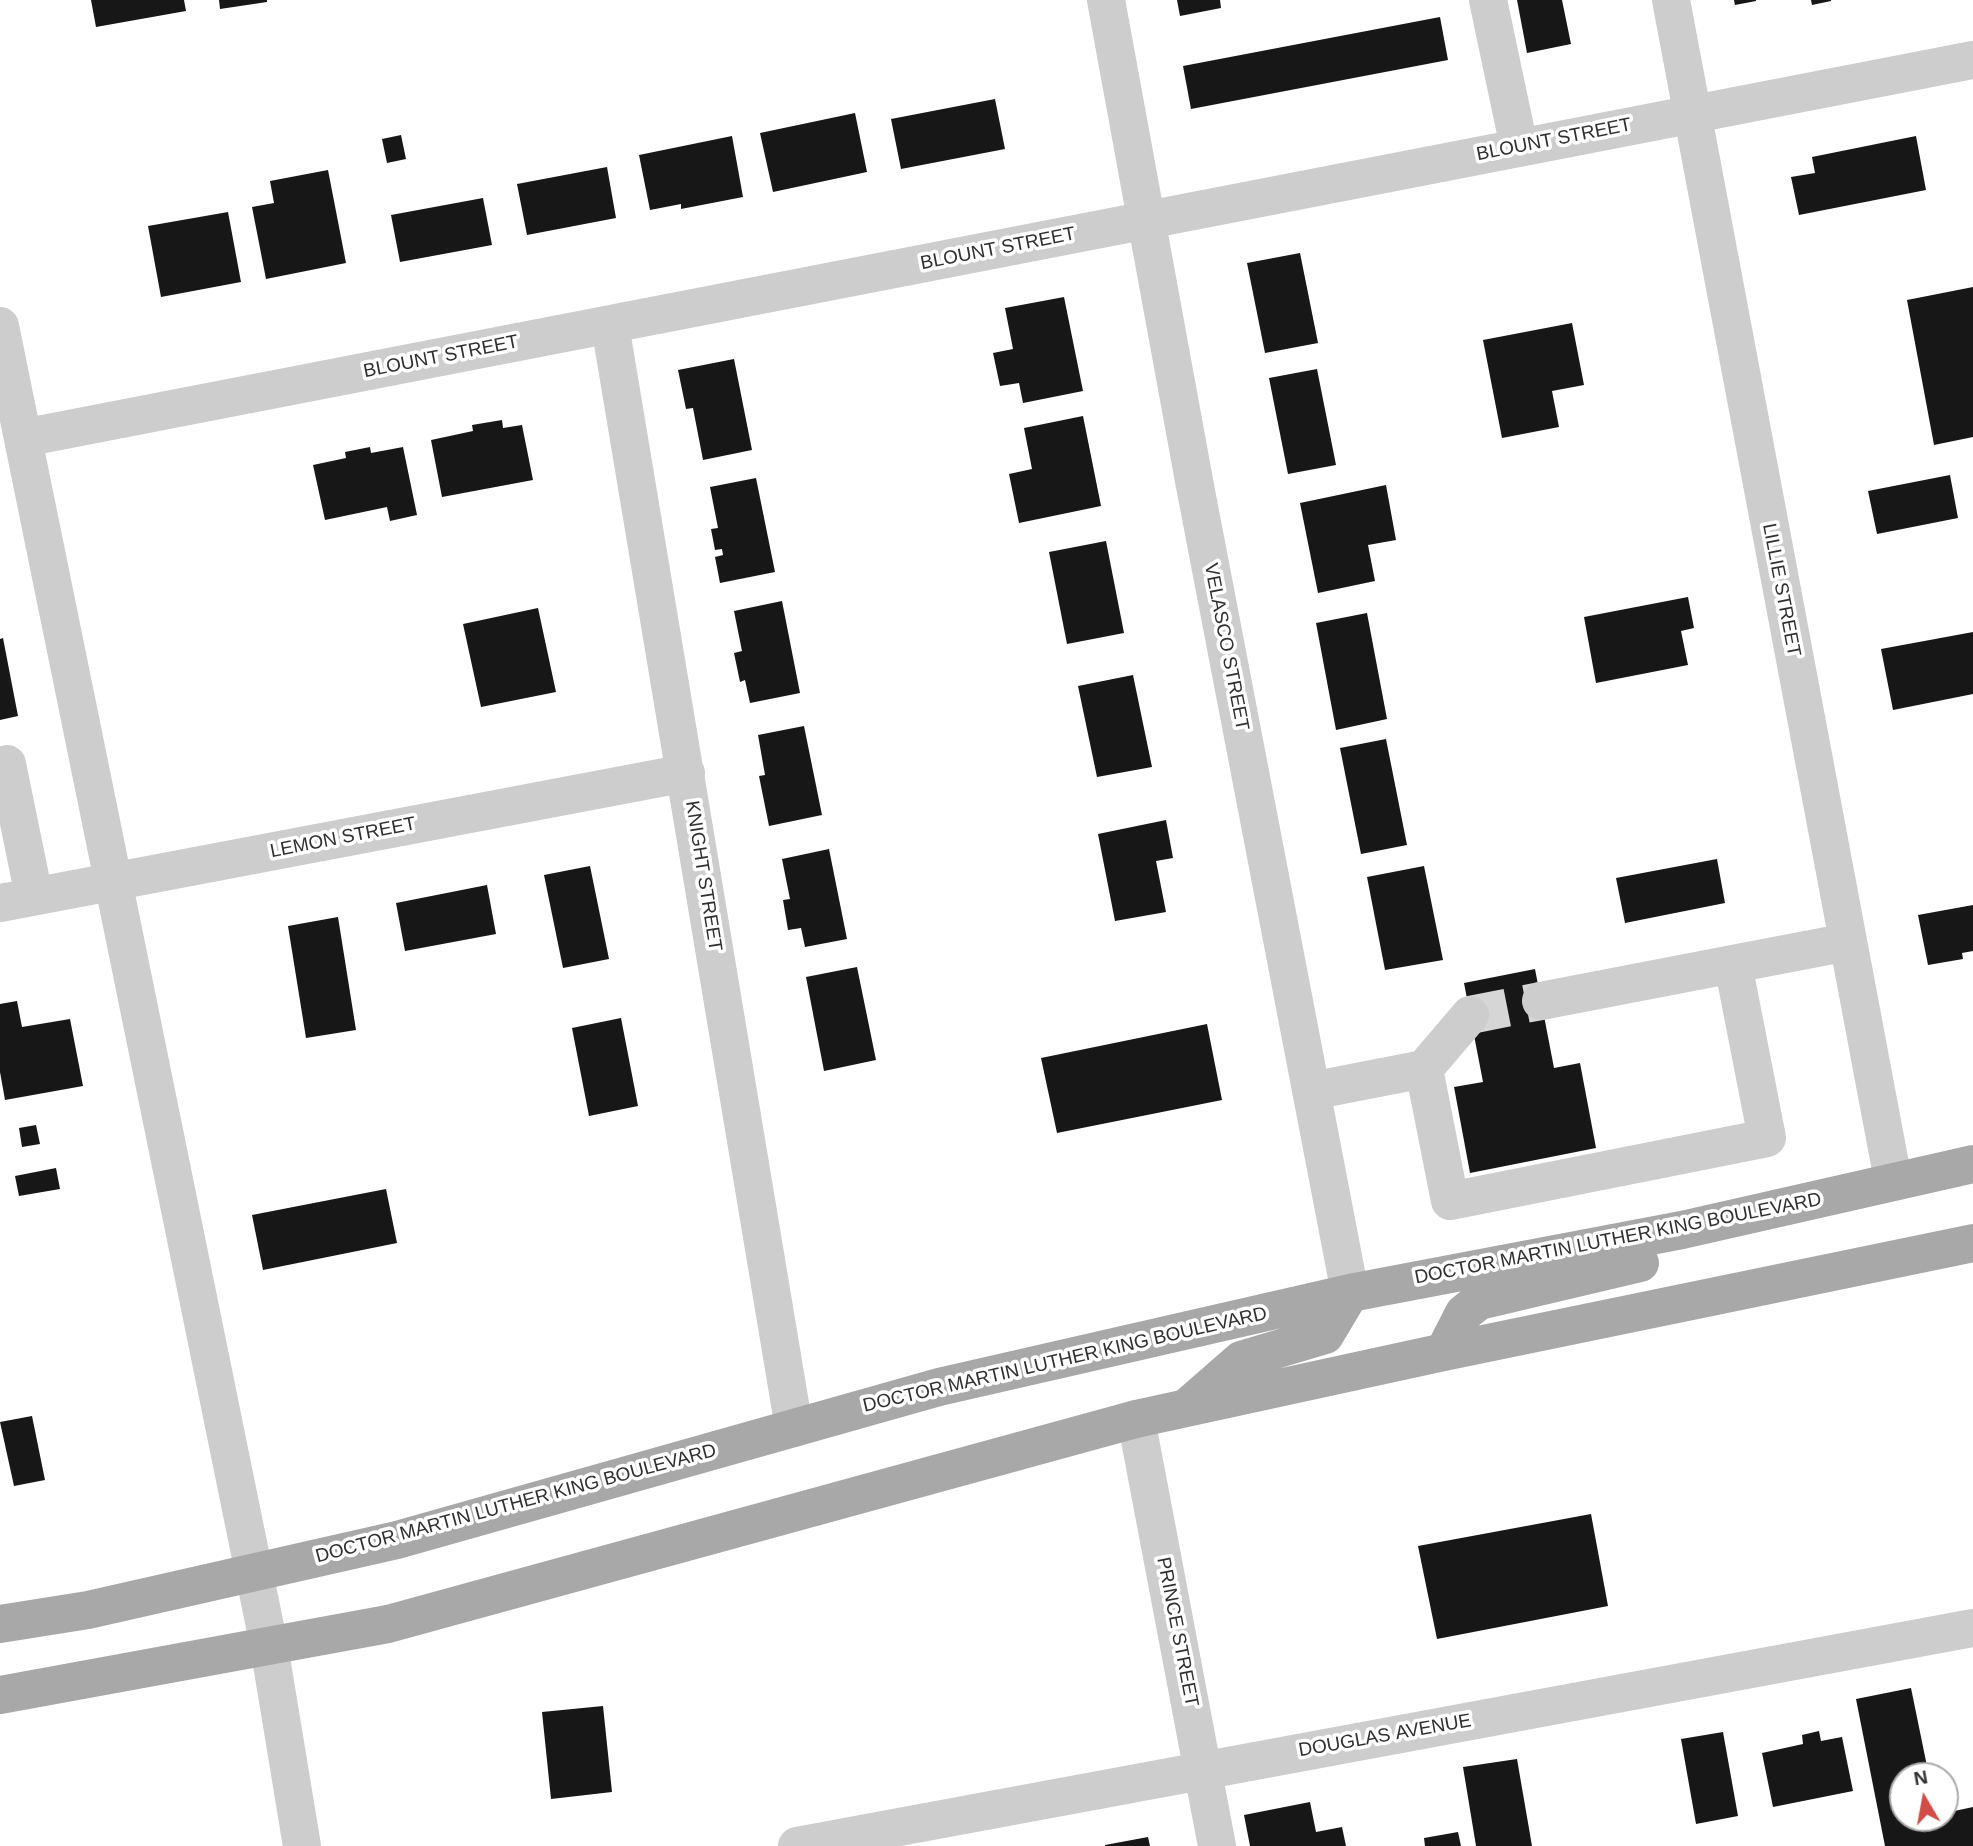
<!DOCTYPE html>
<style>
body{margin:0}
#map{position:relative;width:1973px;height:1846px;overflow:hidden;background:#fff;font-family:Helvetica,sans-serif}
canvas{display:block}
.north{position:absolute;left:1889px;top:1762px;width:70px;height:70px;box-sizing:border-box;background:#fff;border:2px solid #acacac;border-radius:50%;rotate:350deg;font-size:19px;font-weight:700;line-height:28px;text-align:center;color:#303030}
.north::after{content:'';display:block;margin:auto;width:24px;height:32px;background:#d24c48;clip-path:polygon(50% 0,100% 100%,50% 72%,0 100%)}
</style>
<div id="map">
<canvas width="1973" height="1846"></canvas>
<div class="north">N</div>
</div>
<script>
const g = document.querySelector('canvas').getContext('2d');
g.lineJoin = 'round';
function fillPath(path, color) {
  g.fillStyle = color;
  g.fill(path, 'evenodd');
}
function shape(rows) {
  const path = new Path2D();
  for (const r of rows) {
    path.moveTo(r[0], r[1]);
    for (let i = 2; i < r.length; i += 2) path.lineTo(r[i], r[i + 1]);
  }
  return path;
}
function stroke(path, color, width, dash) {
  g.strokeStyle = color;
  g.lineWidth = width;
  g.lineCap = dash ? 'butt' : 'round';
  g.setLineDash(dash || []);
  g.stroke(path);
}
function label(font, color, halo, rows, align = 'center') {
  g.font = font + ' Helvetica,sans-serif';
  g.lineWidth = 7;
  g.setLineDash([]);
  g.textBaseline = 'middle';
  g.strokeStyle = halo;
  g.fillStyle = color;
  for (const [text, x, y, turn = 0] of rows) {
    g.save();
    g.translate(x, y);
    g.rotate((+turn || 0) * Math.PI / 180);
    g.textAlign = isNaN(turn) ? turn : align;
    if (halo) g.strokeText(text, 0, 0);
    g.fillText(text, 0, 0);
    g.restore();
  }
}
fillPath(shape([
 [91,0,184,0,186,11,96,27],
 [219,0,267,0,267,2,220,9],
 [1177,0,1220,0,1221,8,1180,16],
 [1517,0,1562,0,1571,44,1527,53],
 [1734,0,1756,0,1756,1,1735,5],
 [1811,0,1831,0,1831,1,1812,5],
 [1440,17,1448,60,1191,109,1183,66],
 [995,99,1005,149,901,169,891,119],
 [855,113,867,172,773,192,760,133],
 [401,135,406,159,387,163,382,139],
 [732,136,743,197,681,209,681,204,650,210,639,155],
 [1916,136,1926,190,1799,215,1791,177,1815,173,1812,157],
 [607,167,616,218,527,235,517,184],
 [328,170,346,263,266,279,252,207,274,203,270,181],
 [483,198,492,245,400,262,391,215],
 [228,212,241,282,161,297,148,226],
 [1300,253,1318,343,1265,353,1247,263],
 [1973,287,1973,437,1934,445,1907,300],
 [1064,297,1083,391,1023,403,1019,383,1000,386,993,353,1013,349,1005,308],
 [1572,323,1584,385,1552,391,1559,427,1502,438,1483,340],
 [734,359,752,450,703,460,693,408,686,409,678,370],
 [1317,369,1336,465,1288,474,1269,378],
 [1083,416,1101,506,1019,523,1009,474,1032,469,1024,428],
 [502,420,503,428,522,425,533,480,442,497,431,440,473,431,472,425],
 [370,447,371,453,403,447,417,515,390,521,387,507,325,520,313,465,346,458,345,452],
 [1950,475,1958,518,1877,534,1868,491],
 [756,478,775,572,720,583,715,557,723,555,722,549,715,550,711,529,718,528,710,487],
 [1386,485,1396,540,1368,545,1375,581,1318,593,1300,503],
 [1106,541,1124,633,1067,644,1049,552],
 [1688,597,1694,628,1681,631,1688,665,1596,683,1584,617],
 [782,601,800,693,750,703,745,680,740,682,734,653,742,651,734,611],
 [538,608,556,692,481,707,463,624],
 [1367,613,1387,719,1336,730,1316,623],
 [1973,632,1973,694,1893,710,1881,649],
 [3,638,18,716,0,720,0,639],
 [1133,675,1152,767,1097,777,1078,686],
 [804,726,822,815,769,826,759,776,765,775,758,735],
 [1386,739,1407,845,1361,854,1340,748],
 [1166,820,1173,858,1156,861,1166,912,1115,921,1098,834],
 [829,849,847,939,805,947,801,928,788,930,783,900,790,899,782,859],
 [1717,859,1725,903,1625,923,1616,878],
 [590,866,609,959,563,968,544,875],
 [1424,866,1443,960,1385,970,1367,877],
 [487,885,496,934,405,951,396,903],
 [1973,905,1973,951,1962,953,1963,959,1928,965,1918,915],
 [338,917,356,1030,306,1038,288,926],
 [857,967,876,1060,824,1071,806,977],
 [1535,969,1554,1068,1580,1063,1596,1148,1470,1173,1454,1087,1483,1082,1464,983],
 [17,1001,22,1027,70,1019,83,1086,5,1100,0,1072,0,1004],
 [621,1018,638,1106,589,1116,572,1028],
 [1207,1024,1222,1100,1057,1133,1041,1058],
 [36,1125,40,1144,22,1147,19,1128],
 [56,1168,60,1189,19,1196,15,1176],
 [386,1189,397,1243,263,1270,252,1215],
 [32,1416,45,1480,14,1486,0,1422],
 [1591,1514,1608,1606,1437,1639,1418,1546],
 [1911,1688,1929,1776,1903,1776,1903,1818,1945,1818,1945,1813,1973,1807,1973,1846,1885,1846,1856,1699],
 [603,1706,612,1792,551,1799,542,1712],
 [1819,1731,1821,1741,1842,1737,1853,1791,1773,1807,1762,1753,1803,1744,1802,1735],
 [1723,1732,1738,1816,1696,1824,1681,1739],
 [1517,1759,1532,1846,1476,1846,1463,1767],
 [1310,1802,1316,1832,1342,1827,1346,1846,1250,1846,1244,1815],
 [1458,1832,1461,1846,1425,1846,1424,1838],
 [1148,1837,1150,1846,1105,1846,1105,1845]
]), '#171717');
stroke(shape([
 [1470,1015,1541,1001]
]), '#d6d6d6', 38, [38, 19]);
stroke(shape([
 [1106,0,1195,486,1350,1293],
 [1488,0,1519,147],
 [1671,0,1893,1180],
 [610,325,794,1428],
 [0,326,269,1646,302,1846],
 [23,438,1973,60],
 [7,764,34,896],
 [0,903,686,773],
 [1541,1001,1733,964],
 [1424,1069,1470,1015],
 [1311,1091,1424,1069,1450,1201,1767,1138,1733,964,1848,942],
 [1136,1419,1217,1846],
 [797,1846,1973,1628]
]), '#cdcdcd', 38);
stroke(shape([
 [1444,1352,1464,1313,1479,1301,1640,1263],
 [1186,1408,1241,1360,1325,1335,1350,1293],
 [0,1624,88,1610,397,1540,939,1387,1350,1293,1682,1230,1973,1164],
 [0,1695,388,1624,1136,1419,1444,1352,1973,1243]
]), '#a8a8a8', 38);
label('19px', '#303030', '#fff', [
 ["BLOUNT STREET",1554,140,-11],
 ["BLOUNT STREET",998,249,-11],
 ["BLOUNT STREET",441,357,-11],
 ["LILLIE STREET",1781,590,79],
 ["VELASCO STREET",1226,647,79],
 ["LEMON STREET",343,838,-11],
 ["KNIGHT STREET",703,876,81],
 ["DOCTOR MARTIN LUTHER KING BOULEVARD",1618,1239,-11],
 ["DOCTOR MARTIN LUTHER KING BOULEVARD",1065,1360,-13],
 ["DOCTOR MARTIN LUTHER KING BOULEVARD",516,1504,-15],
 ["PRINCE STREET",1177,1632,79],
 ["DOUGLAS AVENUE",1385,1736,-10]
]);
</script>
